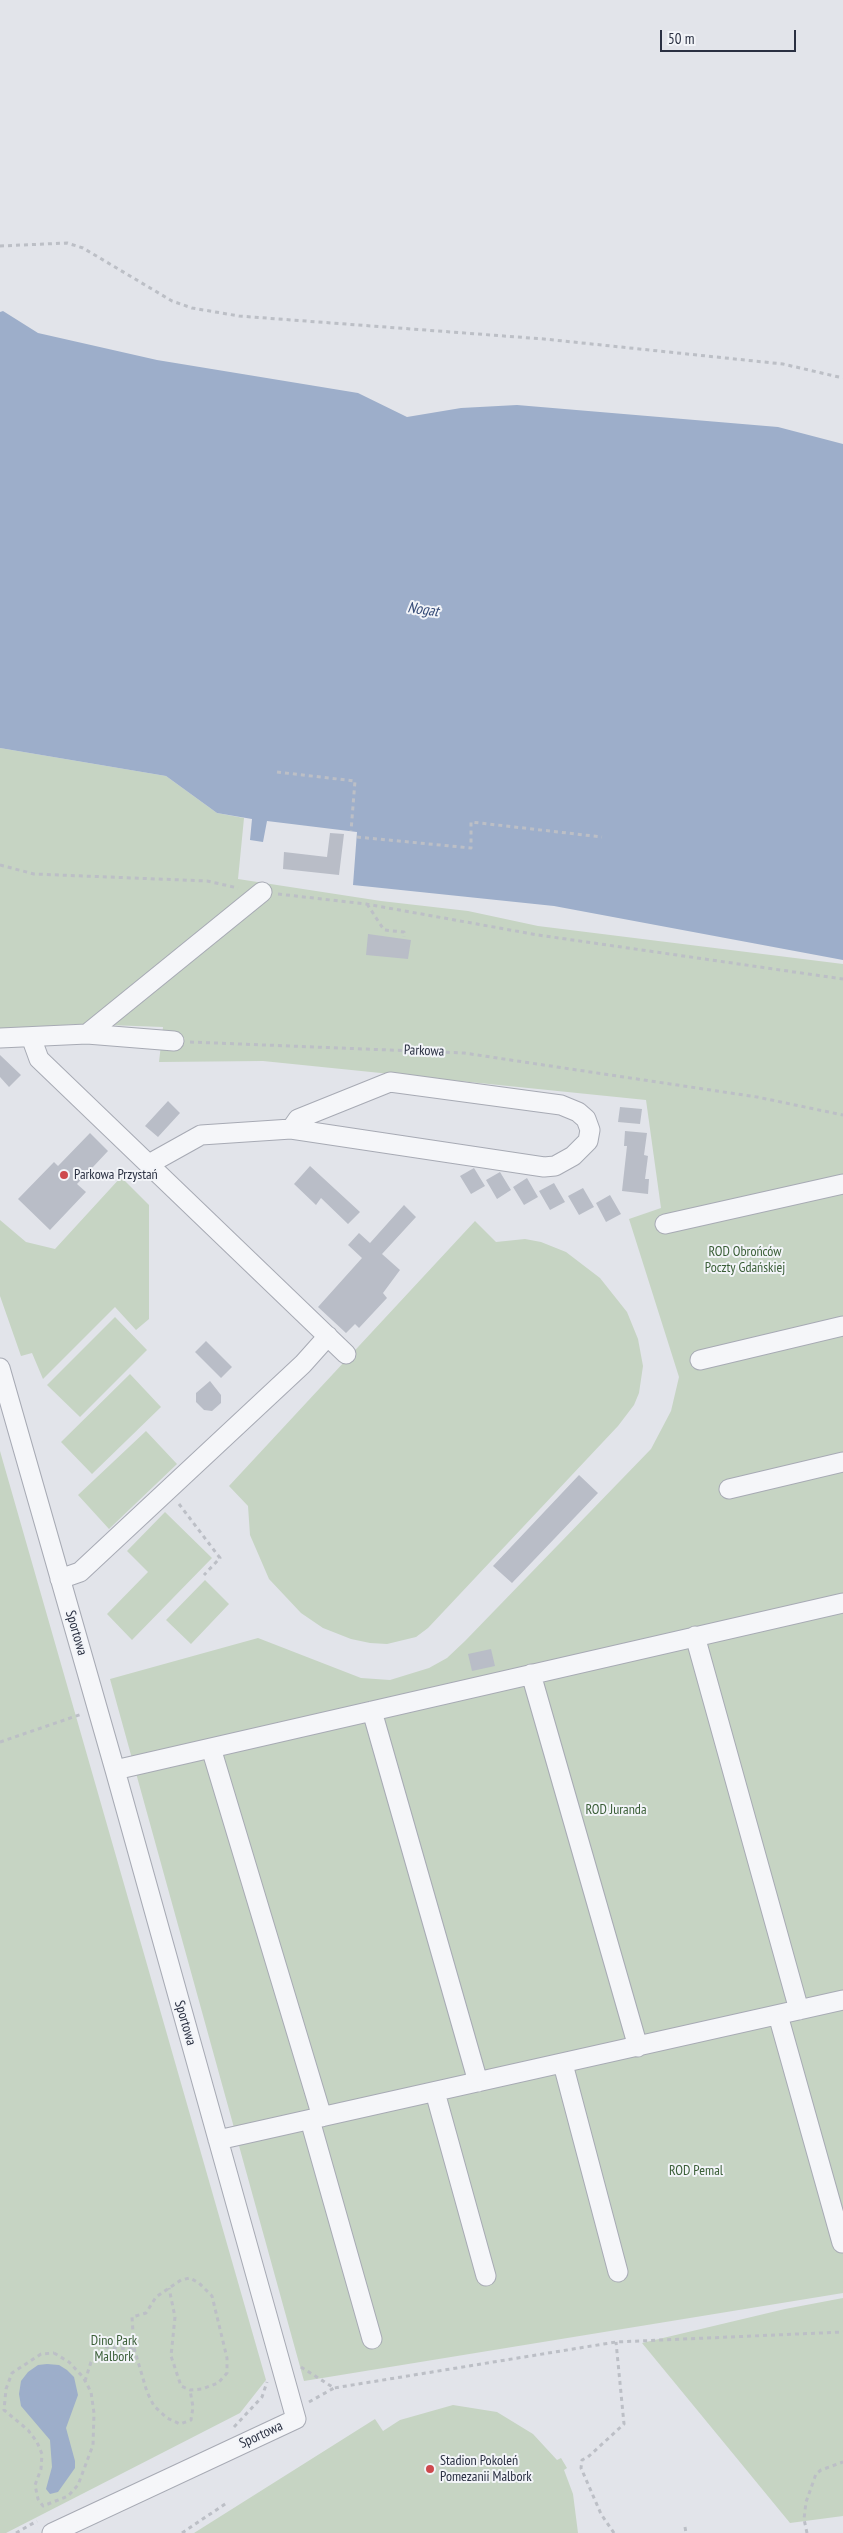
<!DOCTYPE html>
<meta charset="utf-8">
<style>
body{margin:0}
#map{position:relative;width:843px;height:2533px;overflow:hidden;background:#e2e4ea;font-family:"PT Sans Narrow",sans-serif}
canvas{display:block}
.scale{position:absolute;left:660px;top:30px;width:136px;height:22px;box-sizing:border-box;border:2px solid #2a3042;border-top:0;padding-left:6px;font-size:15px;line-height:18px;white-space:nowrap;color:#2a3042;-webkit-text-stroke:4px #f2f4f8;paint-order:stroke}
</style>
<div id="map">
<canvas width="843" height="2533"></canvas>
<div class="scale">50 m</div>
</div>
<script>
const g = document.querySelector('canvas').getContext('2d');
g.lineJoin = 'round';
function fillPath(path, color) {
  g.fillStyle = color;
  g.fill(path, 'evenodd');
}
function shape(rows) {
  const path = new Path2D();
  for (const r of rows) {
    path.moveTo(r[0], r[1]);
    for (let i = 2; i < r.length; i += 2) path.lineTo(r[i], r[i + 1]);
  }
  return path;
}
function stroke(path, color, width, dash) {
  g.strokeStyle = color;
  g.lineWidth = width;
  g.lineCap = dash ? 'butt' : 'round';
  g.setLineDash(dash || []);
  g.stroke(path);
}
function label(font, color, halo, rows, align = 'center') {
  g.font = font + ' "PT Sans Narrow",sans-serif';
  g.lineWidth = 4;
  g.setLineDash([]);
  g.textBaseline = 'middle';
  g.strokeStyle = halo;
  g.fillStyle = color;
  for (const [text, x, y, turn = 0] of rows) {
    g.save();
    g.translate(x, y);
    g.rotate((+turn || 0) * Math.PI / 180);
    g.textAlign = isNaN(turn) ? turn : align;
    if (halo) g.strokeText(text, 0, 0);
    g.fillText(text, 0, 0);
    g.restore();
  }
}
fillPath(shape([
 [0,748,166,776,217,813,244,818,238,879,381,901,468,911,538,926,843,964,843,2293,304,2381,110,1679,258,1638,361,1678,390,1680,429,1668,447,1658,465,1641,651,1449,671,1411,679,1377,629,1219,661,1208,646,1100,263,1061,159,1062,163,1027,80,1024,0,1029],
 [121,1177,149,1205,149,1319,136,1330,115,1307,43,1379,32,1353,21,1356,0,1296,0,1220,26,1242,55,1249],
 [475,1221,496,1242,525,1239,541,1242,566,1252,600,1278,627,1312,638,1339,643,1366,639,1393,634,1405,618,1426,428,1628,416,1637,387,1644,370,1643,351,1639,323,1628,301,1613,269,1579,250,1535,248,1506,229,1486],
 [115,1317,147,1350,80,1417,47,1385],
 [130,1374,161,1407,92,1474,61,1442],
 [146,1431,177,1464,109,1529,78,1495],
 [0,1451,266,2380,240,2413,6,2533,0,2533],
 [165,1512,212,1558,132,1640,107,1614,148,1572,127,1551],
 [205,1580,229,1604,191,1644,166,1620],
 [843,2298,843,2516,790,2523,642,2343,785,2309],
 [453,2405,497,2412,533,2434,557,2460,561,2458,567,2468,564,2470,573,2494,578,2533,194,2533,375,2419,383,2431,400,2420]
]), '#c6d4c3');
fillPath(shape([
 [3,311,38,333,157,360,358,393,407,417,461,408,517,405,778,427,843,444,843,960,554,906,353,885,357,832,267,821,263,842,250,840,252,819,217,813,166,776,0,748,0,312],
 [47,2364,59,2365,67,2370,74,2377,78,2395,66,2428,75,2461,75,2468,58,2492,50,2494,46,2489,52,2467,50,2440,21,2406,19,2394,21,2381,28,2372,38,2365]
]), '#9daeca');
fillPath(shape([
 [330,833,344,834,339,875,283,869,284,852,327,857],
 [368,934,411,940,408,959,366,955],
 [0,1055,21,1075,9,1087,0,1077],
 [168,1101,180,1113,158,1137,145,1126],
 [620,1107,642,1109,640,1124,618,1122],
 [625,1131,647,1133,644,1155,648,1156,645,1179,649,1179,648,1194,622,1191,627,1146,624,1146],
 [90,1133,108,1151,77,1184,86,1192,50,1230,18,1199,54,1162,58,1166],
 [310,1166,360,1212,348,1224,321,1198,316,1205,294,1184],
 [474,1168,485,1186,471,1194,460,1176],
 [500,1172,511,1190,497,1199,486,1180],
 [527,1178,538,1197,524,1205,513,1187],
 [554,1183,565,1202,550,1210,539,1191],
 [583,1188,594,1207,579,1215,568,1196],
 [610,1195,621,1214,606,1222,596,1203],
 [404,1205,416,1217,382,1254,400,1270,383,1293,387,1298,359,1328,355,1324,346,1333,318,1307,362,1258,348,1245,359,1233,370,1243],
 [206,1341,232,1367,221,1378,195,1352],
 [210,1381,221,1395,221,1403,212,1411,204,1410,196,1402,196,1393],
 [579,1475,598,1493,512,1583,493,1566],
 [491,1649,495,1666,472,1671,468,1654]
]), '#b9bdc7');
const minor = shape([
 [87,1034,262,892],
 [31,1037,39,1059,346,1354],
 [0,1038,87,1034,174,1041],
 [149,1164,201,1135,291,1129,544,1167,555,1166,573,1156,588,1141,590,1130,586,1119,578,1112,561,1105,390,1082,298,1119,291,1129],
 [665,1224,843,1184],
 [700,1360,843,1326],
 [0,1368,115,1770,296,2419,52,2533],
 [729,1489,843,1462],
 [60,1579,80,1572,303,1364,328,1336],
 [695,1636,799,2010],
 [531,1674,638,2047],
 [372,1711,478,2082],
 [211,1748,322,2117],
 [115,1770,843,1603],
 [778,2015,842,2243],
 [563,2064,618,2272],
 [435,2092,486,2276],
 [310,2120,372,2339],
 [218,2140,843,2000]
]);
stroke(minor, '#a7aab4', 21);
stroke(shape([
 [0,246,67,243,83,248,172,301,192,308,239,316,544,339,783,364,843,378],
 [277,772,355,781,351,831],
 [357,837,471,848,471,822,602,837],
 [0,865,34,874,207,881,238,888],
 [278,894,366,904,538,935,843,979],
 [367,904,384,930,404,932,404,937],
 [190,1042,464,1053,757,1097,843,1115],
 [179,1504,220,1558,204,1575],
 [0,1742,82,1714],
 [134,2348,147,2392,154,2406,167,2418,180,2424,191,2420,193,2407,190,2390],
 [54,2353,69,2362,83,2377,91,2392,94,2413,93,2445,78,2485,68,2496,43,2506,38,2499,35,2485,41,2469,42,2454,37,2442,28,2430,4,2410,6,2389,12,2373,41,2354,54,2353],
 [301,2367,334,2388,616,2342,843,2332],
 [85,2381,91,2362,106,2347,128,2349,134,2348,132,2317,146,2313,156,2297,169,2288,181,2280,190,2278,199,2283,212,2296,227,2358,227,2373,218,2383,202,2389,190,2390,181,2386,171,2356,175,2317,169,2288],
 [309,2402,334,2388],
 [234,2427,262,2397,267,2382],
 [685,2527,686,2533],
 [16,2533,37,2521],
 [182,2533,228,2502],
 [614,2533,601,2514,581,2468,582,2460,588,2457,624,2424,616,2342],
 [807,2533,804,2519,806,2502,816,2474,821,2470,843,2462]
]), '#bcbfc6', 3, [4, 4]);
stroke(minor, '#f5f6f9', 19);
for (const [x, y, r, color] of [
 [64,1175,5,"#ce494d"],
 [430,2469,5,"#ce494d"]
]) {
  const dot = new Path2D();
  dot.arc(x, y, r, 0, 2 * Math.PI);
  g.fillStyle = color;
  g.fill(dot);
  stroke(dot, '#f2f4f8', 2);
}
label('14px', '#2a3042', '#f2f4f8', [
 ["Parkowa",424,1051,2],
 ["Sportowa",76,1633,74],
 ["Sportowa",185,2023,74],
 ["Sportowa",261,2435,-25]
]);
label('14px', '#2a3042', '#f2f4f8', [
 ["Parkowa Przystań",74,1175],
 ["Stadion Pokoleń",440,2461],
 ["Pomezanii Malbork",440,2477]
], 'left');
label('14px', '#3a5e37', '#f2f4f8', [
 ["ROD Obrońców",745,1252],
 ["Poczty Gdańskiej",745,1268],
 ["ROD Juranda",616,1810],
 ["ROD Pemal",696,2171],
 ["Dino Park",114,2341],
 ["Malbork",114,2357]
]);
label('italic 15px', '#344a76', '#f2f4f8', [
 ["Nogat",423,610,8]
]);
</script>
